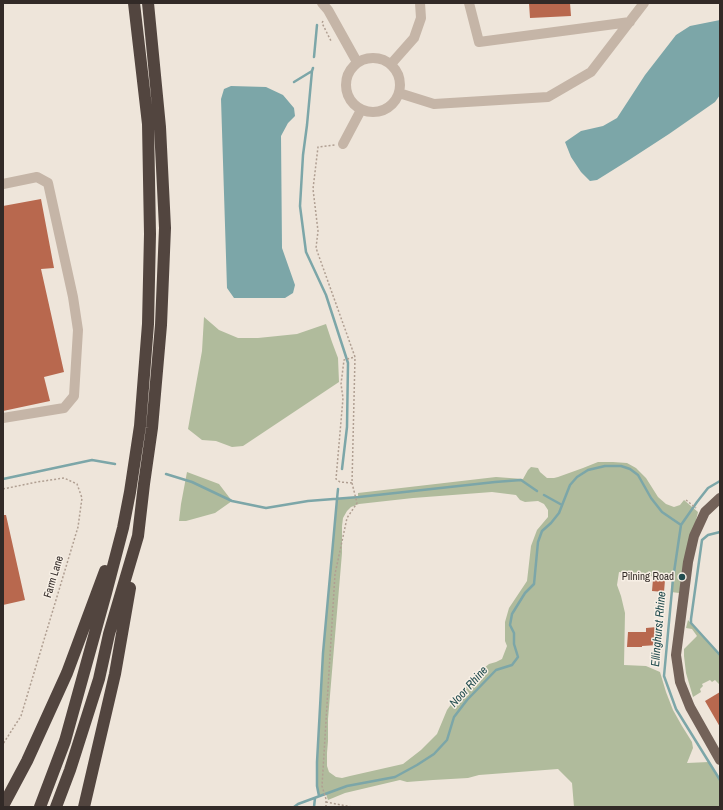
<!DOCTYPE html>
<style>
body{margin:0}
#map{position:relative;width:723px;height:810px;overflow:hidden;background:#eee5da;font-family:"Archivo Narrow",sans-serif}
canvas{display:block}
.frame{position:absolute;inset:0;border:4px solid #322a27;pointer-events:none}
</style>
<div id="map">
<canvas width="723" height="810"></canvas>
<div class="frame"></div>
</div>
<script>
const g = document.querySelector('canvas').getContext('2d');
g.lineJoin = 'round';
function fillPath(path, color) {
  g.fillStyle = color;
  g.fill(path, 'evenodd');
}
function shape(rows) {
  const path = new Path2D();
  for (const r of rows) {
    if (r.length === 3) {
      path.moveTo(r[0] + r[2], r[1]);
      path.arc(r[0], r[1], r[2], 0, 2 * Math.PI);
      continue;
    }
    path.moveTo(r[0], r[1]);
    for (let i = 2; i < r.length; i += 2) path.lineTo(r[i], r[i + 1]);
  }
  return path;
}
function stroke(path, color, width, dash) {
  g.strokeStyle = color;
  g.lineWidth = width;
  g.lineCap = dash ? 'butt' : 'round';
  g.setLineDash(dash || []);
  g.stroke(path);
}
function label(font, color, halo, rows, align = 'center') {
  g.font = font + ' "Archivo Narrow",sans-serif';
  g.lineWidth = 3;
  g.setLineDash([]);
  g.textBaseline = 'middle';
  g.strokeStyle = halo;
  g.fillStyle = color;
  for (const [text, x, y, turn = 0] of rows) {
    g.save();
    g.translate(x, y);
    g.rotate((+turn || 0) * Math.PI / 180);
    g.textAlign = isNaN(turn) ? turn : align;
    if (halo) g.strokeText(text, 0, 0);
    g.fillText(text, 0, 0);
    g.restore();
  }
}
fillPath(shape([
 [204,317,219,330,238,338,258,338,297,334,326,324,332,342,338,358,339,382,243,446,232,447,216,441,202,440,188,429,202,351],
 [598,462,613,462,627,463,636,468,646,478,658,497,666,504,674,507,680,505,684,500,698,512,679,593,671,592,672,579,619,572,617,585,621,596,625,613,624,665,646,666,660,672,666,692,673,710,682,726,692,742,693,748,687,763,709,762,720,780,720,807,574,807,572,783,558,769,479,775,468,778,433,780,407,782,400,780,345,793,328,800,326,794,319,796,317,786,317,762,323,653,337,499,358,497,358,493,496,477,523,479,528,470,531,467,538,468,540,472,547,478,554,478,558,477,583,468],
 [492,492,516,495,520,500,525,502,538,501,544,504,548,510,548,517,537,530,531,546,527,581,509,608,505,622,505,641,507,646,502,659,496,662,489,664,479,672,452,703,447,710,437,734,421,750,403,764,350,776,342,778,336,777,329,772,327,766,327,753,328,741,328,719,342,553,342,526,343,518,347,511,351,507,359,504,413,498],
 [187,472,219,484,232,501,215,513,186,521,179,521,181,504],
 [688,620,720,655,720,685,715,680,712,682,710,680,702,684,703,686,700,689,701,692,693,697,686,673,684,656,684,649,697,636,692,629,686,628]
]), '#b0bb9c');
fillPath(shape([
 [720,20,720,95,715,102,669,134,629,160,597,180,590,181,581,172,571,157,565,142,581,131,603,126,617,118,645,75,676,35,690,26],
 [231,86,266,87,283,95,294,108,295,116,288,123,281,136,282,248,295,285,293,293,285,298,234,298,227,288,221,99,224,89]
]), '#7ca6a8');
stroke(shape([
 [314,57,317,25],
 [312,71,307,125,303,155,300,206,306,252,326,295,348,363,347,427,342,469],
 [294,82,312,71,313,68],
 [166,474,192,482,232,501,266,508,308,501,359,497,495,482,521,480,537,491],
 [3,479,92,460,115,464],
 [720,481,708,488,697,502,681,525,673,579,664,676,676,709,720,780],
 [544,495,562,505],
 [720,532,708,535,702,540,691,619,691,623,720,655],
 [319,796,317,786,317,762,323,653,337,499,338,489],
 [294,807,298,804,347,786,395,777,417,765,434,754,447,740,454,717,467,700,496,670,512,665,518,657,514,644,514,633,510,625,512,614,525,593,534,584,538,542,542,531,551,523,559,513,570,485,577,477,588,470,605,466,621,466,630,469,638,475,651,498,662,512,681,525],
 [314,807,315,798]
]), '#7ca6a8', 2.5);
fillPath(shape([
 [529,3,570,3,571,16,530,18],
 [41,199,54,268,41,269,64,372,44,377,50,401,3,411,3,206],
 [3,515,6,515,25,600,3,605],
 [653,579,665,580,664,592,652,591],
 [657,627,658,645,642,646,642,647,627,647,628,632,646,632,646,628],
 [720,692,720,727,705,701]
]), '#b8684e');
stroke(shape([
 [323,21,322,23,331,41],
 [352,483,340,482,336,479,343,398,341,384,344,360,355,357],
 [3,489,37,482,64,478,77,484,82,498,78,527,21,716,3,744],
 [686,500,696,508],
 [326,802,352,807],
 [326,807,326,799,322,786,335,574,347,518,357,503,352,483,355,357,316,248,318,231,313,189,318,147,335,145]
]), '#b09f92', 1.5, [2, 2]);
stroke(shape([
 [322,3,328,10,357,62],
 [469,3,479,42,630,22],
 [373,85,27],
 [391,64,414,38,421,18,420,3],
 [399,93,434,104,548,97,591,72,644,3],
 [343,144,361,110],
 [3,184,37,177,48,183,73,297,78,330,74,396,64,408,3,418]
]), '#c5b5a7', 10);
stroke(shape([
 [720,498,705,512,694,536,688,562,676,655,680,682,690,707,720,760]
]), '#736259', 10);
stroke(shape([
 [3,806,27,761,67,673,105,571],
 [40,807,65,741,106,593,123,528,130,492,140,426,148,324,150,234,148,124,134,3],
 [56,807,70,770,99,679,109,634,138,536,144,484,152,428,161,325,165,228,160,127,148,3],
 [84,807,115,674,130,588]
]), '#52453f', 12);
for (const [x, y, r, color] of [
 [682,577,4,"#214c4f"]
]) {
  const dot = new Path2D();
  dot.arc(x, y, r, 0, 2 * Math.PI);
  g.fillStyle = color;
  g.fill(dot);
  stroke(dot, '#f7efe5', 1.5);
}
label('11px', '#322a27', '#f7efe5', [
 ["Farm Lane",54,577,-73]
]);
label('11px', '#322a27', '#f7efe5', [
 ["Pilning Road",674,577]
], 'right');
label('italic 12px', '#214c4f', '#f7efe5', [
 ["Ellinghurst Rhine",659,629,-85],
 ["Noor Rhine",469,687,-48]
]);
</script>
